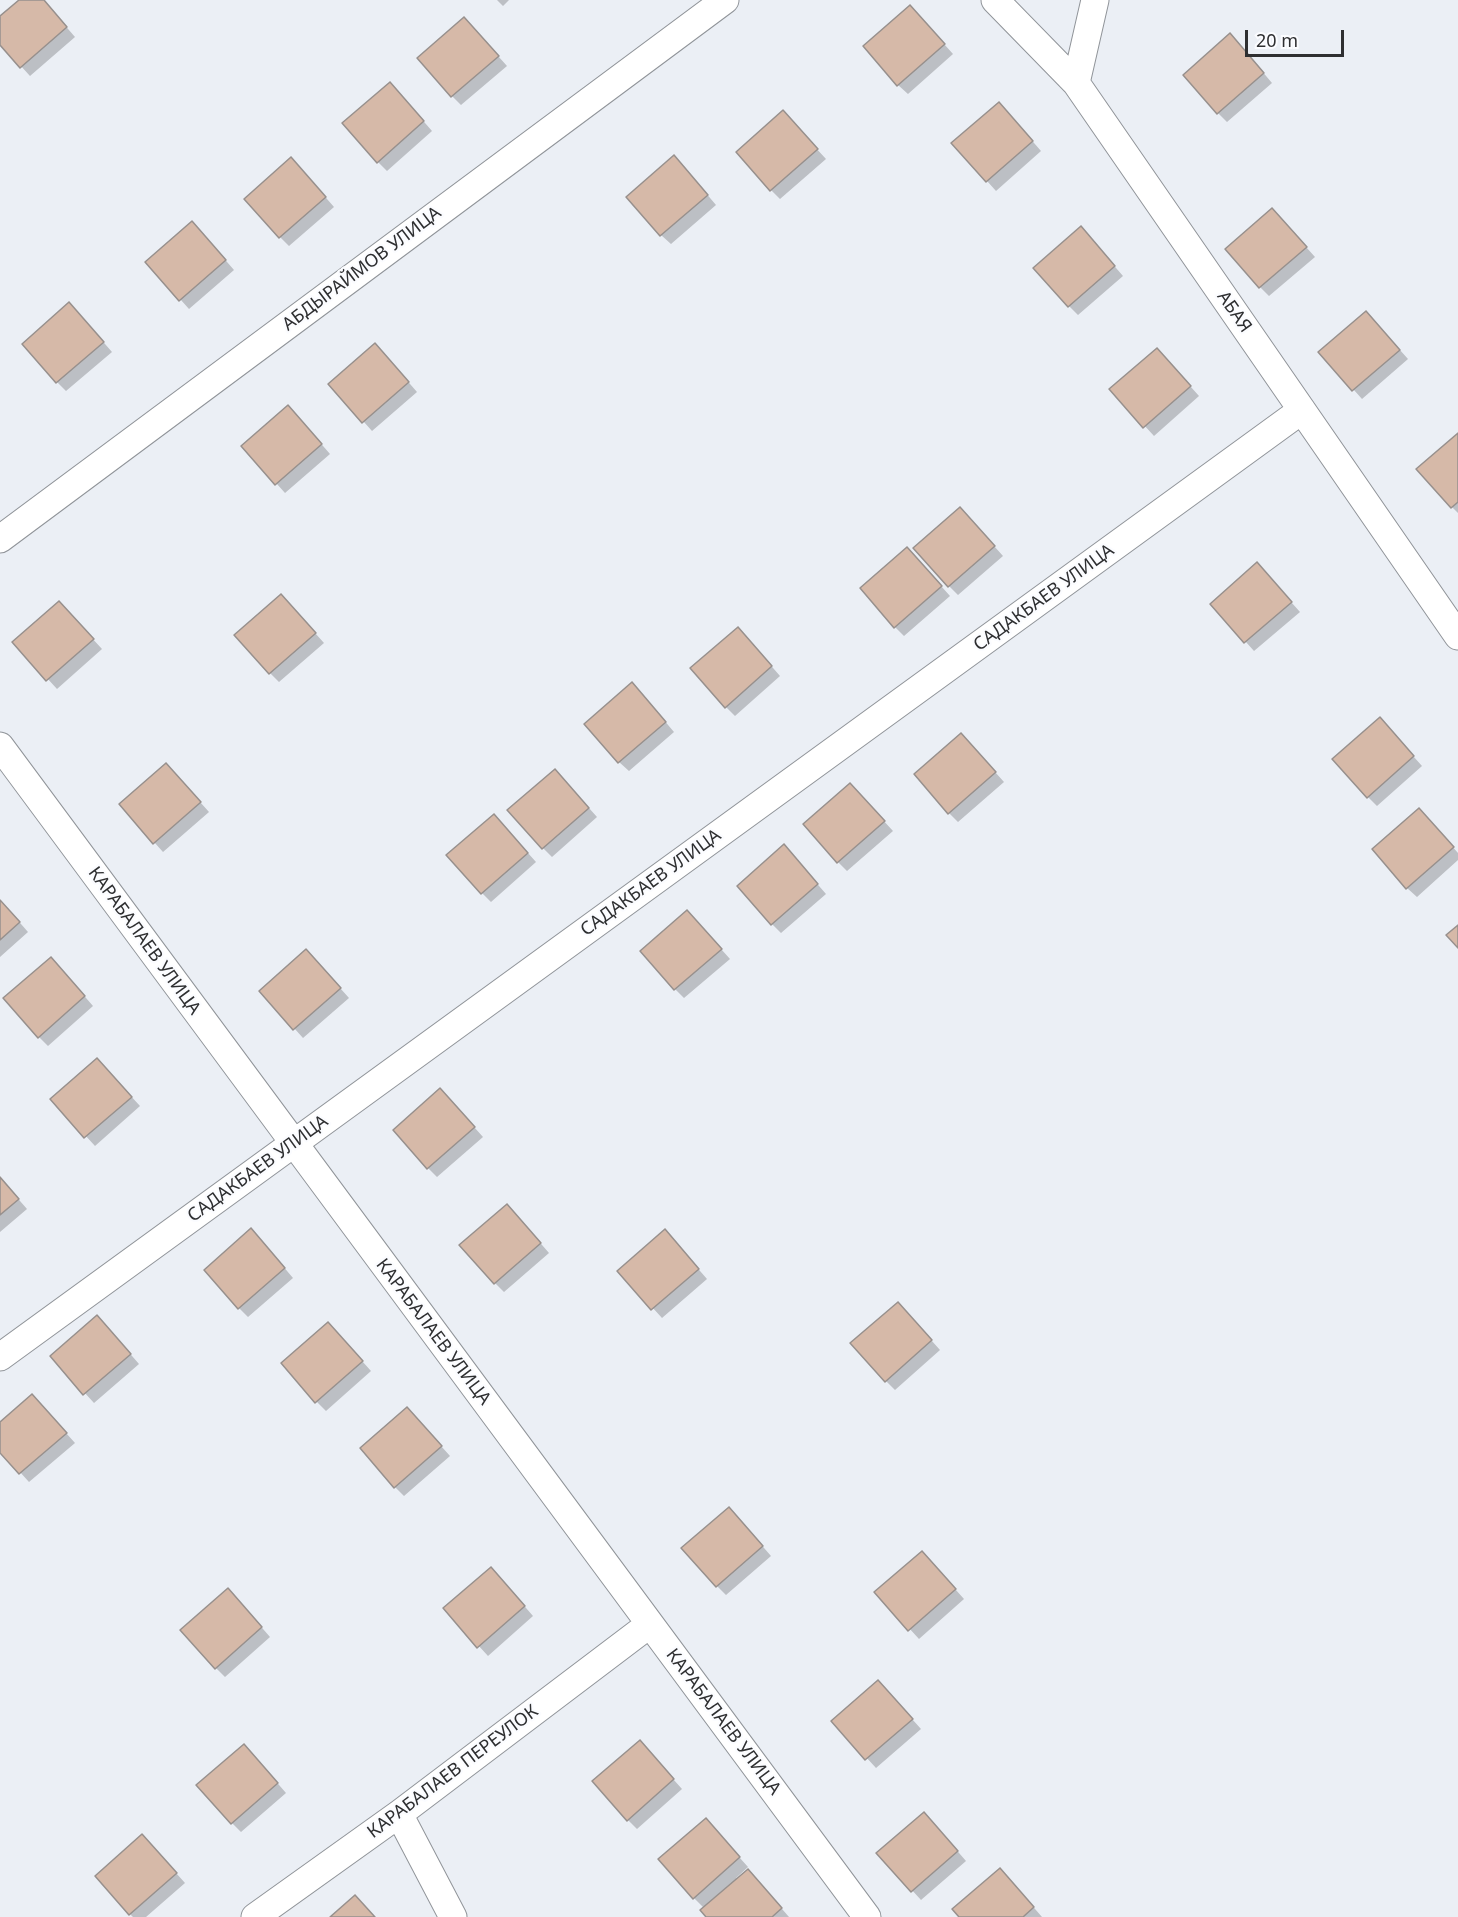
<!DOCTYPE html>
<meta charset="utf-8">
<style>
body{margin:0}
#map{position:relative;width:1458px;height:1917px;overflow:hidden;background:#ebeff5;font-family:"Noto Sans",sans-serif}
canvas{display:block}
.scale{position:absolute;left:1245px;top:30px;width:99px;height:27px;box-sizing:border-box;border:3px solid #2e2f31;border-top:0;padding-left:8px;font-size:18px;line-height:21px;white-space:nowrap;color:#2e2f31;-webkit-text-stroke:4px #fbfcff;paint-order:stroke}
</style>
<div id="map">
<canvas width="1458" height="1917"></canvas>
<div class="scale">20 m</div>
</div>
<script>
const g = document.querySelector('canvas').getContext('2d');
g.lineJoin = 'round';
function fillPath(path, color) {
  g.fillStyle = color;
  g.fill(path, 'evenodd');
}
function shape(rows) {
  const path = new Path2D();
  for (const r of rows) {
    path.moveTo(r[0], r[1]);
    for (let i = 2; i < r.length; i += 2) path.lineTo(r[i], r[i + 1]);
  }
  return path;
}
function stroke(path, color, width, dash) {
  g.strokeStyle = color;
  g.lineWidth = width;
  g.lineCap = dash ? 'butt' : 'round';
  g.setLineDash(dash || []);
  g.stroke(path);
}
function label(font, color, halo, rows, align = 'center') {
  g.font = font + ' "Noto Sans",sans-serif';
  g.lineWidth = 4.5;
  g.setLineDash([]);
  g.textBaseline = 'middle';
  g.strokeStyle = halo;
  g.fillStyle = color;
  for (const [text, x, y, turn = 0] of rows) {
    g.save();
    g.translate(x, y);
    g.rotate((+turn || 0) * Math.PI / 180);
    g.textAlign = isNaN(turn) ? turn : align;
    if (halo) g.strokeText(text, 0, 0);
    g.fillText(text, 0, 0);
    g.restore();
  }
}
fillPath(shape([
 [21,0,43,0,75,37,30,76,0,43,0,18],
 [497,0,509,0,503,6],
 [919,16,953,54,908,94,898,85],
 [473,28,507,66,461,105,452,96],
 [1239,44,1272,83,1227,122,1218,113],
 [399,93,432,131,387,171,378,162],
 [1008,113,1041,151,996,191,953,143],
 [792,122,826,159,780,199,771,190],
 [683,166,716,205,671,244,661,235],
 [300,168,334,207,289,246,280,237],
 [1281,219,1315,257,1269,296,1260,287],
 [201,232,234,270,189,309,147,262],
 [1090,238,1123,276,1078,315,1069,306],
 [78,313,112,352,66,391,57,382],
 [1375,322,1408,359,1362,399,1320,352],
 [384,354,417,392,372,431,330,384],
 [1166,359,1199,396,1154,436,1111,389],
 [297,416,330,454,285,493,243,446],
 [1458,435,1458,513,1452,507],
 [969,518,1003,556,958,595,949,586],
 [916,558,950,596,904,636,895,627],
 [1266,574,1300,612,1254,651,1212,604],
 [290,605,324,643,279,682,270,673],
 [68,612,102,649,57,689,14,642],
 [747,638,780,676,735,716,726,707],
 [641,693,674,732,629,771,619,762],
 [1389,729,1422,766,1377,806,1368,797],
 [970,744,1004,782,958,822,949,813],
 [175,774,209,812,163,852,154,842],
 [564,780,597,817,552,857,543,848],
 [859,794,893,831,847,871,838,862],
 [1428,819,1458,853,1458,860,1417,897,1407,888],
 [503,825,536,862,491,902,482,893],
 [793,856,826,894,781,933,772,924],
 [0,900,28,932,0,957],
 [696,921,730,959,684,998,675,989],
 [315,960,349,998,303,1038,294,1028],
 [60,968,93,1006,48,1046,39,1037],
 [106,1069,140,1106,95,1146,52,1099],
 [449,1099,483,1137,437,1177,428,1168],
 [0,1178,27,1209,0,1232],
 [516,1215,549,1253,504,1292,495,1283],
 [260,1239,293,1278,248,1317,239,1308],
 [674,1241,707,1279,662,1318,619,1271],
 [907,1313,940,1350,895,1390,886,1381],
 [106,1326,139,1364,94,1403,52,1357],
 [337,1333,371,1371,326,1411,317,1402],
 [41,1405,75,1443,29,1482,0,1450,0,1424],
 [416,1418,450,1456,404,1496,395,1487],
 [738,1518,771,1556,726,1595,717,1586],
 [931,1562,964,1599,919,1639,876,1592],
 [500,1578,533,1616,488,1656,445,1609],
 [237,1599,270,1637,225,1677,216,1668],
 [887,1691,921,1729,876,1768,833,1721],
 [649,1752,682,1789,637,1829,628,1820],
 [253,1755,286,1793,241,1832,232,1823],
 [933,1823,966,1861,921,1900,878,1853],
 [715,1830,748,1867,736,1878,757,1880,789,1917,708,1917,705,1909,694,1898],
 [151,1845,185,1883,146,1917,133,1917,130,1914],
 [1009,1879,1042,1917,961,1917]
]), '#0003');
const building = shape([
 [19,0,44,0,67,27,20,68,0,45,0,16,19,0],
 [910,5,945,44,897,86,863,46,910,5],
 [464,17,499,56,451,97,417,58,464,17],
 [1230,33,1264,73,1217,114,1183,75,1230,33],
 [390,82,424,121,377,163,342,123,390,82],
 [999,102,1033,141,986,182,951,143,999,102],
 [783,110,818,149,770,191,736,152,783,110],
 [674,155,708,195,660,236,626,197,674,155],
 [291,157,326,197,279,238,244,199,291,157],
 [1272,208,1307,247,1259,288,1225,249,1272,208],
 [192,221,226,260,179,301,145,262,192,221],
 [1081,226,1115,266,1068,307,1033,268,1081,226],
 [69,302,104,342,56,383,22,344,69,302],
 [1366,311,1400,350,1352,391,1318,352,1366,311],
 [375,343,409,382,362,423,328,384,375,343],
 [1157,348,1191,386,1143,428,1109,389,1157,348],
 [288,405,322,444,275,485,241,446,288,405],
 [1458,433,1458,502,1451,508,1416,469,1458,433],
 [960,507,995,546,948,587,913,548,960,507],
 [907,547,942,586,894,628,860,588,907,547],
 [1257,562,1292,602,1244,643,1210,604,1257,562],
 [281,594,316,633,269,674,234,635,281,594],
 [59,601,94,639,46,681,12,642,59,601],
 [738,627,772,666,725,708,690,668,738,627],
 [632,682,666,722,618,763,584,724,632,682],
 [1380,717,1414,756,1367,798,1332,759,1380,717],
 [961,733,996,772,948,814,914,774,961,733],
 [166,763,201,802,153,844,119,804,166,763],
 [555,769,589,808,542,849,507,810,555,769],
 [850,783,885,821,837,863,803,824,850,783],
 [1419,808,1454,847,1406,889,1372,849,1419,808],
 [494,814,528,853,481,894,446,855,494,814],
 [784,844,818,884,771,925,737,886,784,844],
 [0,900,20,922,0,940,0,900],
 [687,910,722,949,674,990,640,951,687,910],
 [1458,925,1458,948,1446,935,1458,925],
 [306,949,341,988,293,1030,259,991,306,949],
 [51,957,85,996,38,1038,3,998,51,957],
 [97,1058,132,1097,84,1138,50,1099,97,1058],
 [440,1088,475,1127,427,1169,393,1130,440,1088],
 [0,1177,19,1199,0,1215,0,1177],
 [507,1204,541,1243,494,1284,459,1245,507,1204],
 [251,1228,285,1268,238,1309,204,1270,251,1228],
 [665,1229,699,1269,651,1310,617,1271,665,1229],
 [898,1302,932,1340,885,1382,850,1343,898,1302],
 [97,1315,131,1354,83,1395,50,1356,97,1315],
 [328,1322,363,1361,315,1403,281,1363,328,1322],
 [32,1394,67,1433,19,1474,0,1453,0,1422,32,1394],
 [407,1407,442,1446,394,1488,360,1448,407,1407],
 [729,1507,763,1546,716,1587,681,1548,729,1507],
 [922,1551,956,1589,908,1631,874,1592,922,1551],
 [491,1567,525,1606,477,1648,443,1608,491,1567],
 [228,1588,262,1627,215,1669,180,1630,228,1588],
 [878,1680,913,1719,865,1760,831,1721,878,1680],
 [640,1740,674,1779,627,1821,592,1781,640,1740],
 [244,1744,278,1783,231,1824,196,1785,244,1744],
 [924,1812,958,1851,911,1892,876,1853,924,1812],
 [706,1818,740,1857,693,1899,658,1859,706,1818],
 [142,1834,177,1873,129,1915,95,1876,142,1834],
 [1000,1868,1034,1907,1023,1917,959,1917,952,1909,1000,1868],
 [748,1869,782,1908,772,1917,706,1917,700,1910,748,1869],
 [355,1895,375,1917,330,1917,355,1895]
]);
fillPath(building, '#d6b9a8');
stroke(building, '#97908d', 1.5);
const street = shape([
 [995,0,1076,83,1458,636],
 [1076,83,1095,0],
 [0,539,725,0],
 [0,746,867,1917],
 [0,1357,1302,410],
 [399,1814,453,1917],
 [255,1917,399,1814,650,1624]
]);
stroke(street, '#909499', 29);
stroke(street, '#fff', 27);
label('18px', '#2e2f31', '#fbfcff', [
 ["АБДЫРАЙМОВ УЛИЦА",362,269,-37],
 ["АБАЯ",1234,312,55],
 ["САДАКБАЕВ УЛИЦА",1044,598,-36],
 ["САДАКБАЕВ УЛИЦА",651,883,-36],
 ["КАРАБАЛАЕВ УЛИЦА",144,941,54],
 ["САДАКБАЕВ УЛИЦА",258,1169,-36],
 ["КАРАБАЛАЕВ УЛИЦА",433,1332,53],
 ["КАРАБАЛАЕВ УЛИЦА",723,1722,53],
 ["КАРАБАЛАЕВ ПЕРЕУЛОК",453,1772,-37]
]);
</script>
